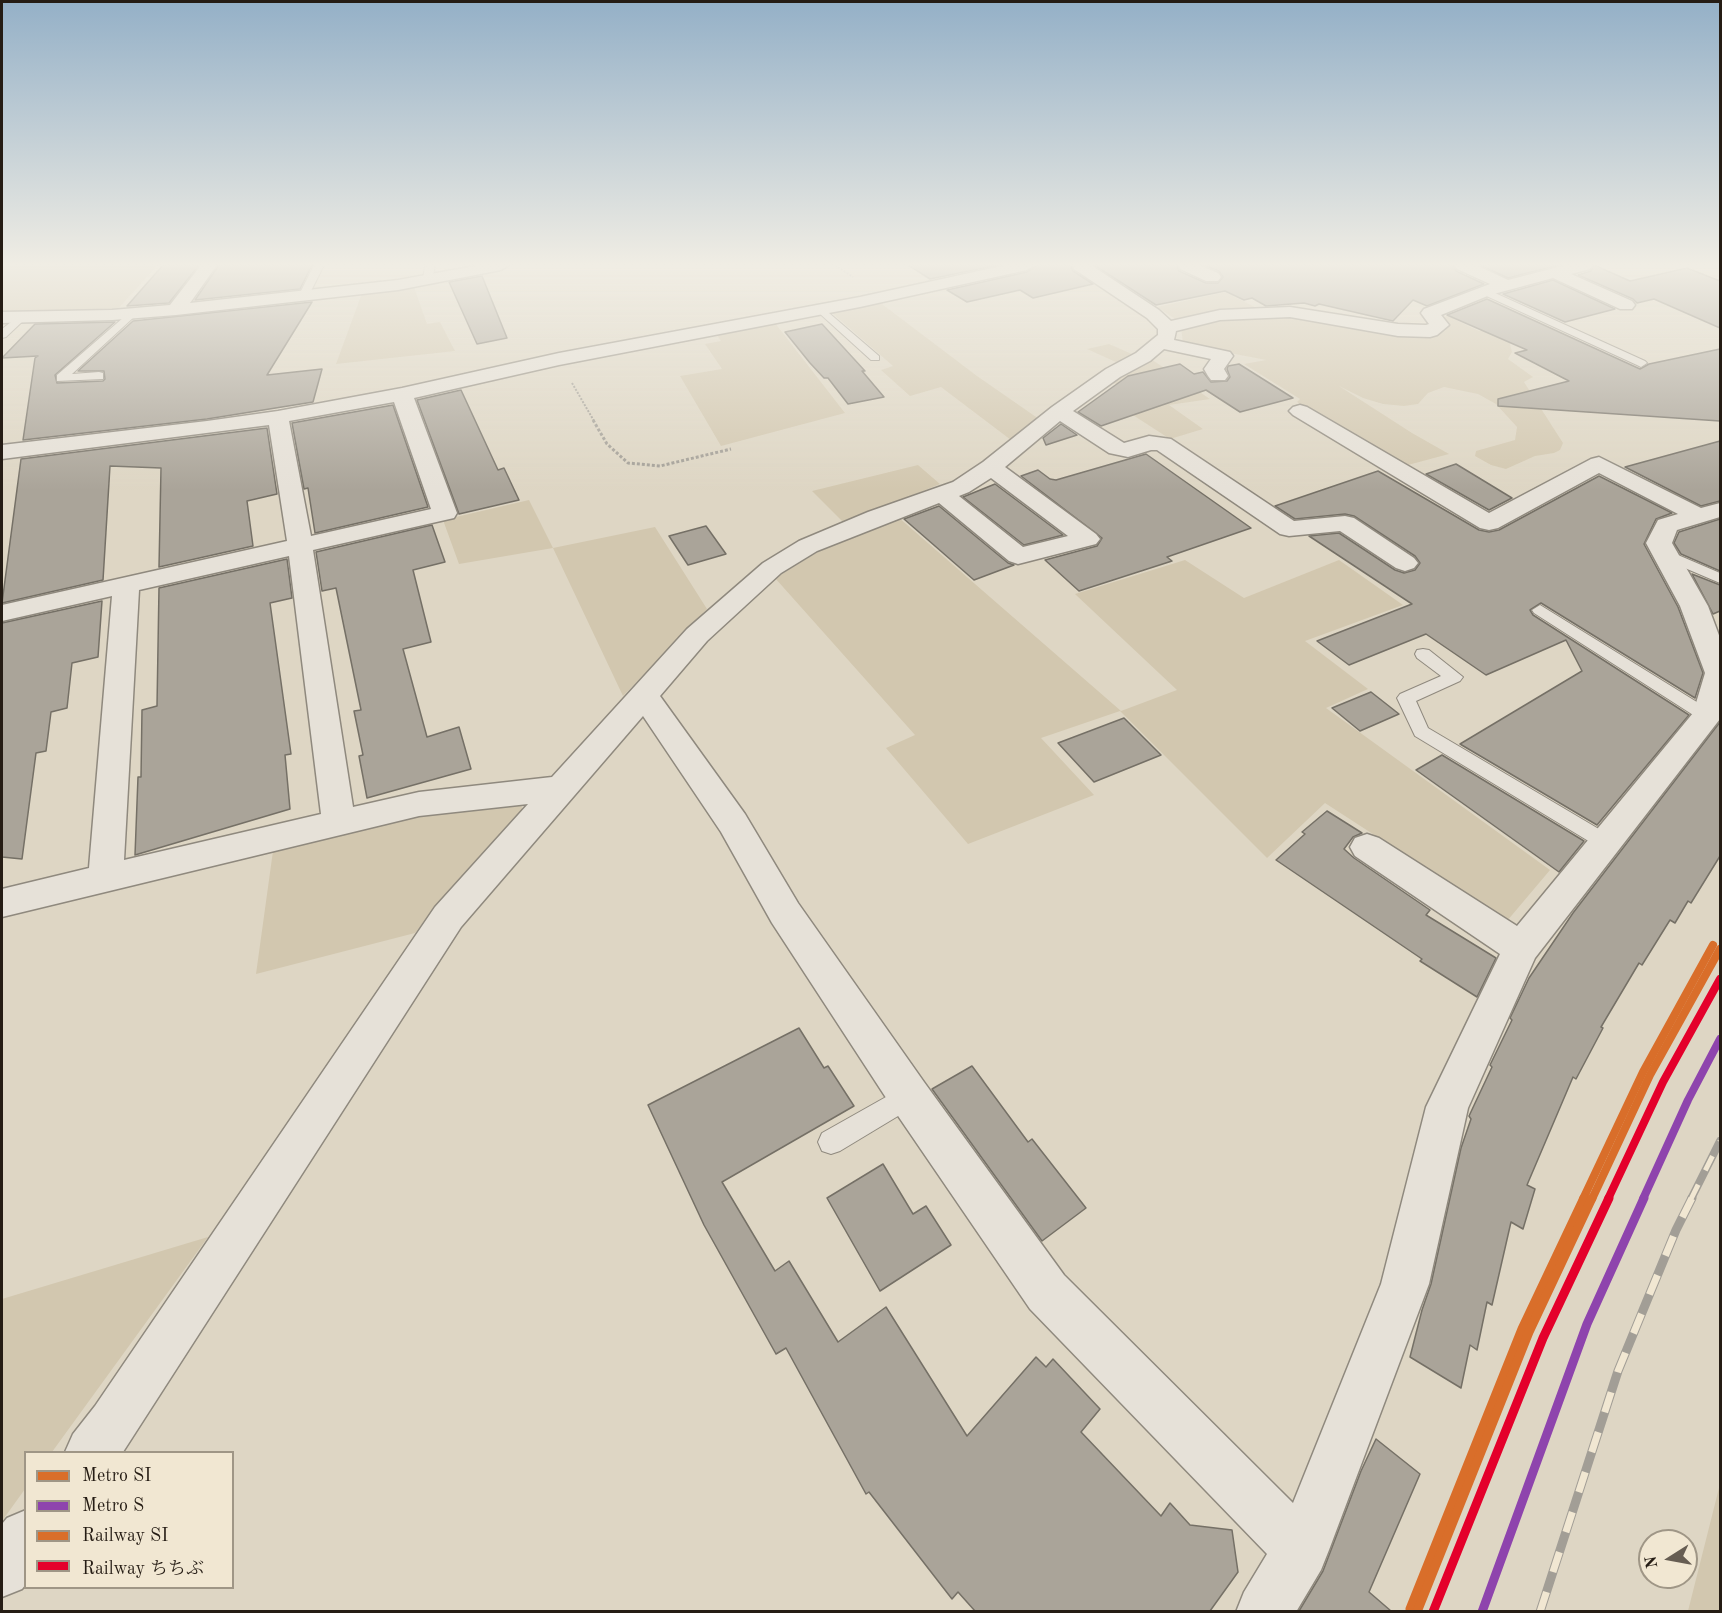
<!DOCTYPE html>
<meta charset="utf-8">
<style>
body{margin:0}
#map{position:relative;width:1722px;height:1613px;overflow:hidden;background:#ded6c4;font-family:"Old Standard TT","Noto Serif JP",serif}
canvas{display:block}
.frame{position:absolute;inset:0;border:3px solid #251c14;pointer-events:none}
.legend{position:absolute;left:24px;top:1451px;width:210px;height:138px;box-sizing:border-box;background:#f1e7d2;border:2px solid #9f9686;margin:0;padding:8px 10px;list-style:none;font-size:18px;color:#251c14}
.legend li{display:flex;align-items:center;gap:12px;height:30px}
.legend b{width:30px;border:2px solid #9f9686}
.north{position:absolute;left:1638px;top:1529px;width:60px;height:60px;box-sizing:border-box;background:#f1e7d2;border:2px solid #9f9686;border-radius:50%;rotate:259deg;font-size:16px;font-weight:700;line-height:24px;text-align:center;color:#251c14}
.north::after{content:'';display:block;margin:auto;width:21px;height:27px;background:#665d52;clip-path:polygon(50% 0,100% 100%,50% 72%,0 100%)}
</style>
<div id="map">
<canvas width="1722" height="1613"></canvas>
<div class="frame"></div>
<ul class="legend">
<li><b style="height:8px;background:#d96e2a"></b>Metro SI</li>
<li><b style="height:8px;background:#8e44ad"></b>Metro S</li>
<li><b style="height:8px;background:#d96e2a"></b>Railway SI</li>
<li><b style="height:8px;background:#e4002b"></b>Railway ちちぶ</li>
</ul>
<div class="north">N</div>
</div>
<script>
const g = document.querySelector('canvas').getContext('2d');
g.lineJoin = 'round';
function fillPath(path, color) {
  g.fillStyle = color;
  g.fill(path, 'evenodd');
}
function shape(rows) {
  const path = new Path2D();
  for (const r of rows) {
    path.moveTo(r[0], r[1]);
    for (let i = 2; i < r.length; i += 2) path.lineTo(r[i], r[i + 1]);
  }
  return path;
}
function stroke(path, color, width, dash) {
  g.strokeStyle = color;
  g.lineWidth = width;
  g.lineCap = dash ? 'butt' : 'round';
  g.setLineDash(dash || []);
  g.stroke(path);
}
fillPath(shape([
 [2,265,158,265,116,311,2,314],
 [413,284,427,324,440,322,455,351,336,364,362,293],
 [1225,292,1259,309,1184,320,1175,319,1157,307],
 [878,301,977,376,1039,419,1011,440,941,387,910,396,881,370,893,366,832,313],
 [1301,315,1435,334,1446,330,1443,317,1448,316,1479,331,1505,324,1512,352,1508,359,1533,377,1524,382,1563,443,1560,450,1554,453,1535,456,1506,469,1491,465,1475,456,1476,451,1515,440,1517,427,1496,404,1478,394,1444,387,1428,393,1418,404,1404,406,1383,404,1363,398,1339,386,1412,433,1449,454,1408,465,1297,402,1300,399,1244,364,1266,360,1183,344,1181,327,1222,317],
 [775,323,845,413,721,446,680,376,722,369,705,344,721,341,716,334],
 [1109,344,1132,354,1118,363,1087,349],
 [1151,359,1210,399,1169,405,1203,429,1170,439,1122,408,1125,385,1110,383],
 [918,465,940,484,844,523,812,491],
 [529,500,553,548,655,527,707,609,623,696,553,548,459,564,443,520],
 [898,517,1121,711,1177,690,1075,594,1185,560,1244,598,1339,560,1403,605,1305,641,1368,689,1326,708,1550,870,1507,921,1325,803,1267,858,1120,711,1041,738,1094,795,968,844,886,748,915,735,775,578,818,552],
 [520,801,523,811,415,933,256,974,273,851,405,815],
 [208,1237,52,1452,26,1452,25,1489,2,1521,2,1299],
 [1720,1484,1720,1611,1688,1611]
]), '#d2c7af');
const building = shape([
 [163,265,199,265,169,303,127,306,163,265],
 [219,265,312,265,300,289,195,300,219,265],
 [908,265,998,265,930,279,908,265],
 [1037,265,1070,265,1073,271,1093,284,1033,298,1020,290,967,302,947,290,1027,272,1037,265],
 [1094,265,1176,265,1179,271,1206,283,1218,283,1223,277,1219,271,1204,265,1453,265,1456,271,1484,284,1427,306,1413,300,1393,321,1319,304,1315,306,1304,303,1266,306,1252,298,1244,300,1225,291,1156,305,1094,265],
 [1480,265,1559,265,1508,278,1480,265],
 [1594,265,1630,281,1687,268,1720,281,1720,328,1654,299,1637,303,1633,299,1578,275,1591,271,1594,265],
 [482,276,507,338,477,344,449,282,482,276],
 [1553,280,1615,309,1565,322,1503,294,1553,280],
 [1487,299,1640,369,1649,364,1720,349,1720,421,1498,406,1498,399,1569,381,1515,353,1527,350,1447,315,1487,299],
 [312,302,267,375,322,369,313,402,207,419,23,440,35,358,38,356,2,358,35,324,115,322,55,375,57,383,103,381,105,379,104,371,78,371,133,321,312,302],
 [822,324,865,371,862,371,884,397,848,404,828,378,824,378,810,363,785,332,822,324],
 [1180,364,1194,374,1203,372,1211,382,1227,381,1230,377,1227,369,1228,366,1239,364,1293,398,1240,412,1206,390,1101,426,1078,412,1128,376,1180,364],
 [461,390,498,470,504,468,519,500,459,514,417,400,461,390],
 [393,405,428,507,315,533,308,488,304,489,292,423,393,405],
 [1061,424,1077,435,1046,445,1043,438,1061,424],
 [267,428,277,494,247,501,253,546,159,567,161,468,110,466,103,580,2,603,21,459,267,428],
 [1720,441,1720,501,1701,506,1625,467,1720,441],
 [1146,454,1251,528,1167,557,1172,561,1079,591,1045,560,1097,546,1102,538,1021,476,1038,470,1050,479,1056,480,1146,454],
 [1456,464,1512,498,1489,510,1426,474,1456,464],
 [1378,471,1479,530,1489,532,1499,530,1599,476,1672,513,1656,519,1644,544,1678,607,1703,673,1695,698,1541,603,1530,610,1533,615,1689,715,1597,825,1460,744,1582,671,1566,640,1486,675,1426,634,1349,665,1317,641,1412,604,1309,536,1339,533,1395,570,1404,573,1415,570,1420,563,1415,556,1354,516,1345,514,1295,519,1275,506,1378,471],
 [995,484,1063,535,1024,545,963,497,995,484],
 [939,506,1008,563,1014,565,974,580,904,519,939,506],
 [1720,519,1720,571,1681,554,1674,543,1679,532,1720,519],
 [432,525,445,562,413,570,431,642,403,649,427,737,459,727,471,769,367,798,359,756,363,755,354,711,361,710,336,588,322,591,316,552,432,525],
 [706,526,726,554,688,565,669,536,706,526],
 [287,559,292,598,270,603,291,754,285,755,290,809,135,855,138,777,141,777,142,710,157,706,159,588,287,559],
 [1692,574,1720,585,1720,611,1713,614,1692,574],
 [102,601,98,657,72,663,67,708,51,712,46,751,36,753,22,859,2,857,2,623,102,601],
 [1371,692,1399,714,1360,731,1332,708,1371,692],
 [1124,718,1161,755,1094,782,1058,743,1124,718],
 [1720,722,1720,856,1691,903,1688,901,1675,923,1670,920,1642,965,1639,963,1601,1027,1603,1028,1576,1079,1573,1077,1527,1185,1535,1189,1523,1229,1511,1222,1492,1305,1487,1302,1477,1350,1470,1345,1461,1388,1410,1357,1422,1310,1431,1284,1461,1148,1471,1119,1469,1116,1492,1067,1490,1065,1512,1020,1510,1018,1529,978,1573,913,1720,722],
 [1442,755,1584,841,1559,872,1416,770,1442,755],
 [1327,811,1362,833,1353,837,1344,849,1354,858,1430,910,1426,915,1496,958,1477,997,1420,961,1422,959,1276,860,1305,834,1302,832,1327,811],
 [799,1028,824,1068,828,1066,854,1106,722,1182,775,1271,789,1261,838,1342,886,1307,967,1436,1036,1357,1046,1367,1053,1359,1100,1409,1081,1432,1161,1516,1170,1503,1190,1525,1232,1530,1238,1572,1210,1611,975,1611,958,1592,952,1599,869,1492,866,1494,786,1348,776,1354,704,1225,648,1105,799,1028],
 [972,1066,1028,1142,1032,1139,1086,1208,1042,1241,932,1089,972,1066],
 [883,1164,913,1214,926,1206,951,1245,880,1291,827,1198,883,1164],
 [1376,1439,1420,1474,1369,1592,1391,1611,1299,1611,1323,1571,1361,1471,1376,1439]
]);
fillPath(building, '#aaa499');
stroke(building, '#757066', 1.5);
const service = shape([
 [314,265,324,265,308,297,300,297,299,295,314,265],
 [425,265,435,265,432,282,423,280,425,265],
 [1484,288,1645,361,1647,363,1641,367,1637,365,1480,293,1479,291,1484,288],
 [822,307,879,356,879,360,871,360,818,312,817,310,822,307],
 [131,311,135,312,135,316,72,374,99,372,103,373,103,379,57,381,57,375,131,311],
 [20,315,24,316,24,320,6,337,2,338,2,329,20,315],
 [1664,549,1720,573,1720,583,1659,557,1656,554,1659,551,1664,549],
 [1540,605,1713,712,1716,716,1713,720,1701,720,1534,613,1532,610,1540,605],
 [1423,649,1429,650,1463,677,1460,681,1416,701,1428,728,1614,838,1617,843,1614,848,1607,851,1600,848,1415,736,1397,698,1400,694,1441,676,1417,658,1415,654,1417,650,1423,649],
 [909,1084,918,1088,921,1096,918,1104,840,1151,831,1154,822,1151,818,1142,822,1133,909,1084]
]);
const minor = shape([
 [201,265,217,265,190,303,398,280,480,265,509,265,501,270,398,290,176,315,112,320,2,323,2,312,112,310,170,305,201,265],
 [1006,265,1035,265,1027,270,860,307,559,365,414,398,457,513,454,518,313,550,353,807,419,792,552,777,687,629,763,563,799,541,868,512,953,482,983,462,1052,407,1106,369,1136,353,1158,335,1158,329,1147,318,1074,269,1072,265,1091,265,1159,310,1171,321,1220,310,1290,307,1398,324,1426,325,1429,324,1421,313,1424,309,1490,284,1457,269,1455,265,1476,265,1508,280,1566,265,1592,265,1590,269,1571,274,1632,301,1635,305,1632,309,1620,309,1553,278,1490,295,1441,315,1449,325,1437,335,1430,337,1398,336,1290,317,1220,320,1176,331,1174,340,1230,352,1233,356,1224,369,1228,376,1225,380,1211,380,1208,376,1204,369,1211,359,1164,349,1150,361,1120,377,1073,411,1124,443,1149,436,1171,439,1294,521,1345,516,1354,518,1414,558,1418,563,1414,568,1405,571,1396,568,1340,531,1289,536,1280,534,1157,450,1151,450,1128,457,1109,453,1060,421,1005,467,1096,534,1100,539,1096,544,1018,564,1009,561,939,503,817,551,781,573,707,641,660,696,745,814,798,903,924,1082,1064,1275,1293,1503,1381,1284,1426,1107,1500,954,1355,856,1350,847,1355,838,1367,834,1379,838,1517,926,1693,713,1705,673,1680,606,1646,543,1658,520,1678,514,1599,473,1498,528,1489,530,1480,528,1293,415,1289,411,1293,407,1300,405,1307,407,1489,513,1591,459,1599,457,1701,508,1720,503,1720,517,1677,530,1672,543,1708,606,1720,638,1720,719,1535,958,1468,1108,1429,1284,1329,1550,1321,1570,1296,1612,1236,1612,1244,1592,1267,1554,1030,1309,894,1110,772,923,721,832,643,716,461,927,123,1452,65,1452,73,1434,95,1406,435,907,528,804,419,816,2,917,2,889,89,868,112,596,2,621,2,605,287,541,269,425,2,459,2,445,207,421,278,411,402,388,559,353,860,297,1006,265],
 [394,402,431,509,311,536,289,421,394,402],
 [991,478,1068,536,1023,547,959,496,969,492,991,478],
 [289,556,321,814,124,860,139,590,289,556],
 [1178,265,1199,265,1218,273,1221,277,1218,281,1206,281,1180,269,1178,265],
 [26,1510,26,1584,22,1589,2,1597,2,1524,7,1518,26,1510]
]);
stroke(service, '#8f897e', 2);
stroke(minor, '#8f897e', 3);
stroke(shape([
 [835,265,853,277],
 [572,383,594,421]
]), '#a29e96', 2, [2, 1.5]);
stroke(shape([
 [593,420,607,444,628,463,660,466,731,449]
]), '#a29e96', 3, [3, 2]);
fillPath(service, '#e6e1d8');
fillPath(minor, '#e6e1d8');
const railFar1 = shape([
 [1691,1199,1720,1141]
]);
const rail = shape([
 [1540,1612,1618,1371,1676,1230,1692,1198]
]);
stroke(railFar1, '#a29e96', 8);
stroke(rail, '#a29e96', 9);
stroke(railFar1, '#f1e7d2', 5, [16]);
stroke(rail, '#f1e7d2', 7, [21]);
stroke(shape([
 [1583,1199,1643,1072,1713,945]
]), '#d96e2a', 8);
stroke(shape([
 [1410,1609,1522,1329,1584,1198]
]), '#d96e2a', 9);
stroke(shape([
 [1608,1199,1663,1082,1720,979]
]), '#e4002b', 8);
stroke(shape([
 [1433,1612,1543,1338,1609,1198]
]), '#e4002b', 9);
stroke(shape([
 [1592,1199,1650,1075,1720,949]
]), '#d96e2a', 8);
stroke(shape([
 [1417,1612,1529,1332,1592,1198]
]), '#d96e2a', 9);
stroke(shape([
 [1643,1199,1688,1100,1720,1039]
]), '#8e44ad', 8);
stroke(shape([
 [1482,1612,1587,1324,1644,1198]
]), '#8e44ad', 9);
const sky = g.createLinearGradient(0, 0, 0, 490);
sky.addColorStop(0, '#94b0c7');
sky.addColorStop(0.54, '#f0ede4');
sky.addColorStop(1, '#f0ede400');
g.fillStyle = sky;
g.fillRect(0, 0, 1722, 490);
</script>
